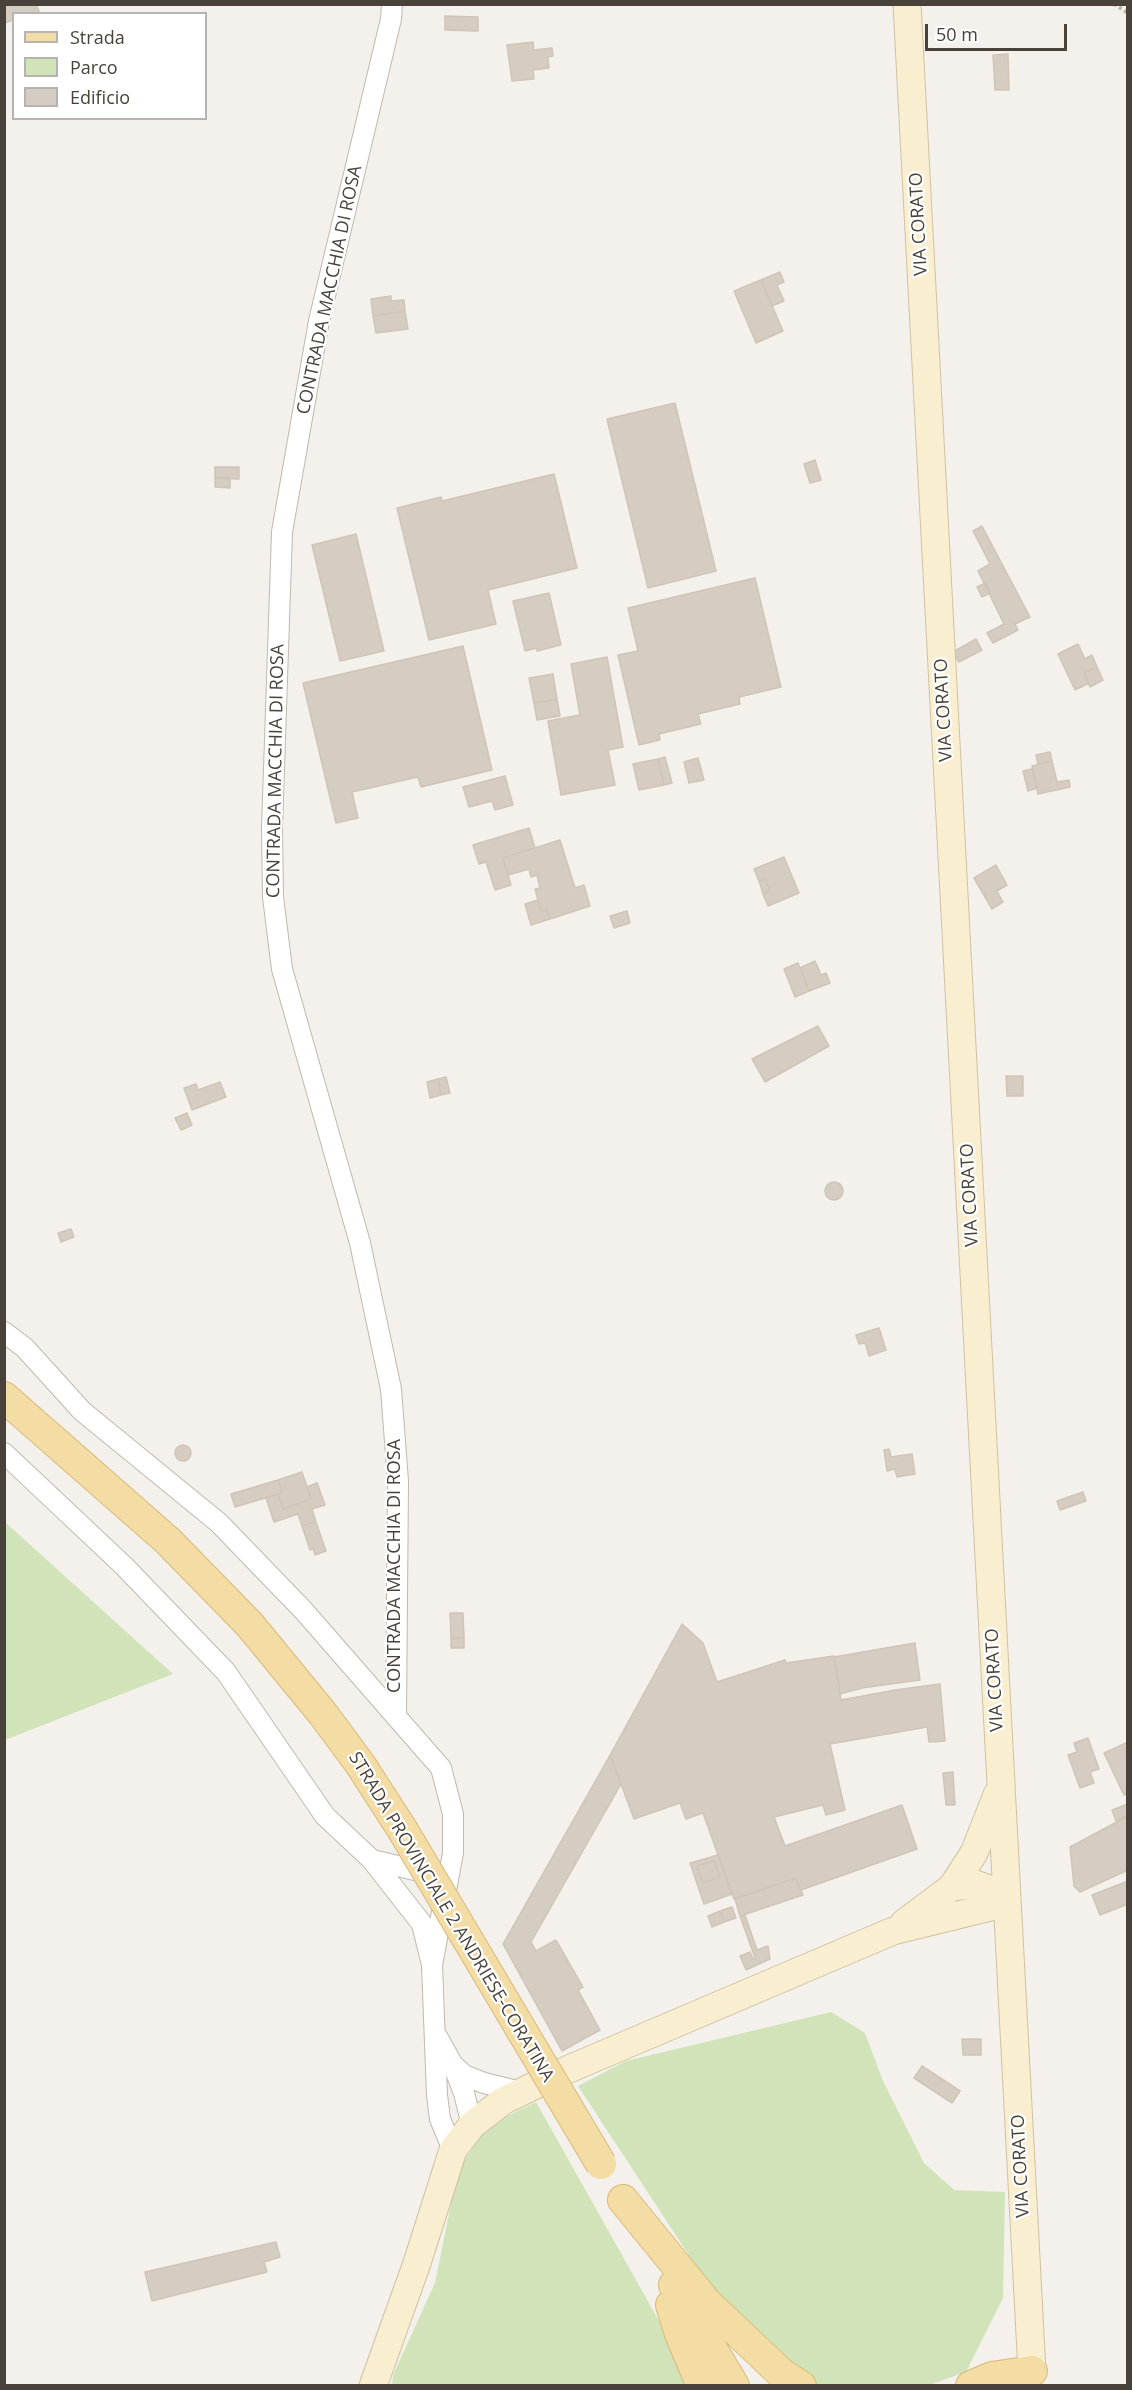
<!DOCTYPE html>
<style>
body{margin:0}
#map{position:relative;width:1132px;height:2390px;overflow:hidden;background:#f4f1ec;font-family:"Open Sans",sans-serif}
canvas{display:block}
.frame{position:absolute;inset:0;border:6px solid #48423a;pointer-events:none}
.legend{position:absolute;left:12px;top:12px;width:195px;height:108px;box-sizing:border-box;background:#fff;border:2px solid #b6b3b0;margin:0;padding:8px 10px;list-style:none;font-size:18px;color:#48423a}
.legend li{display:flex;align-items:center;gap:12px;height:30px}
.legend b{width:30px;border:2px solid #b6b3b0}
.scale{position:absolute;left:925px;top:24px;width:142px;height:27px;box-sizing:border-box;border:3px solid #48423a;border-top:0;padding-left:8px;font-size:18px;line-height:21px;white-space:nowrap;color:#48423a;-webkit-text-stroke:4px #fff;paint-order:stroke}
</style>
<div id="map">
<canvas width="1132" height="2390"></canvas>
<div class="frame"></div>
<ul class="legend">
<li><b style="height:8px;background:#f4dca5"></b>Strada</li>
<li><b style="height:16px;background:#d1e4b9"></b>Parco</li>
<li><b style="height:16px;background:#d5cdc2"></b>Edificio</li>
</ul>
<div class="scale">50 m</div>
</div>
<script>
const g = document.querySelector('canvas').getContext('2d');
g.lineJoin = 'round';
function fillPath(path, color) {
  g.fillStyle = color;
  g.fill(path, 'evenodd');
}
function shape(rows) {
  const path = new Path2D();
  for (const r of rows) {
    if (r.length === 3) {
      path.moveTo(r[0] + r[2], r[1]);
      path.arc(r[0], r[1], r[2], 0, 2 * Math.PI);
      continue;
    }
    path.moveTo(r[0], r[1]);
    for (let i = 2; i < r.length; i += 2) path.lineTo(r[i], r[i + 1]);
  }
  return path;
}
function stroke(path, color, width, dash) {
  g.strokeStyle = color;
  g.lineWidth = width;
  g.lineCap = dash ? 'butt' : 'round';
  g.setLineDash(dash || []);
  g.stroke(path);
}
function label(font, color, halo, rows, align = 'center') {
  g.font = font + ' "Open Sans",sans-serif';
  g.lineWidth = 4.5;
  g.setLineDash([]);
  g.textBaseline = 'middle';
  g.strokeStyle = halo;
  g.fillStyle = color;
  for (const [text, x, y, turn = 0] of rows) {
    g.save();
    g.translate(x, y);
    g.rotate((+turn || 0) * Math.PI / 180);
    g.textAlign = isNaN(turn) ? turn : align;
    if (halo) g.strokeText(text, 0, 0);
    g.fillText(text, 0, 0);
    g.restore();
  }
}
fillPath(shape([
 [5,1522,173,1674,5,1740],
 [831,2012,865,2033,883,2081,924,2163,954,2190,1005,2192,1003,2298,966,2372,929,2385,818,2386,804,2381,732,2321,578,2086,626,2061],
 [536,2102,695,2385,392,2386,393,2375,435,2283,458,2169,489,2125]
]), '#d1e4b9');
const building = shape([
 [4,4,36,4,40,14,14,14,14,20,4,23,4,4],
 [445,16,478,17,478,31,445,30,445,16],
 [533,42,534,50,552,48,553,56,548,57,549,68,533,70,534,79,512,81,507,45,533,42],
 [1008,54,1009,90,995,90,993,55,1008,54],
 [780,272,784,282,777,285,784,301,772,306,761,280,780,272],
 [761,280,783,331,756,343,734,291,761,280],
 [391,296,391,301,404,300,405,311,373,316,371,299,391,296],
 [405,311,408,329,376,333,373,316,405,311],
 [675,403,716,571,648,588,607,419,675,403],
 [815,460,821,480,810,483,804,464,815,460],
 [215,467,239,467,239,479,215,478,215,467],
 [554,474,577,568,488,590,496,624,429,640,397,508,441,497,442,501,554,474],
 [215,478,230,478,230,488,215,487,215,478],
 [982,526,1030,617,1015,624,1018,630,993,643,987,633,1004,624,978,571,990,564,973,531,982,526],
 [356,534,384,651,340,661,312,545,356,534],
 [755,578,781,687,739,697,740,704,698,714,701,724,659,734,660,740,639,745,618,655,638,651,628,608,755,578],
 [985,583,990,593,982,597,977,587,985,583],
 [549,593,561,645,537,651,537,648,525,651,513,601,549,593],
 [976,639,982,650,959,662,953,652,976,639],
 [1078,644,1085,659,1092,655,1097,667,1084,673,1089,683,1075,690,1058,654,1078,644],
 [463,646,492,770,421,787,418,777,352,792,358,818,336,823,303,683,463,646],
 [607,657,623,747,608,750,615,785,561,795,548,721,580,715,571,664,607,657],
 [1097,667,1103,680,1090,687,1084,673,1097,667],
 [553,674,557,699,534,703,529,678,553,674],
 [557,699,560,716,537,720,534,703,557,699],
 [1050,752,1052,761,1038,764,1036,755,1050,752],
 [665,757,672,783,664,785,658,759,665,757],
 [698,758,704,780,689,783,684,762,698,758],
 [658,759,664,785,639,790,633,764,658,759],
 [1052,761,1057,782,1069,780,1070,787,1038,794,1032,766,1052,761],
 [1032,769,1037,788,1028,791,1023,771,1032,769],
 [505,776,513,805,495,810,492,801,469,807,463,787,505,776],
 [529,828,535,848,503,858,511,885,495,890,486,862,479,864,473,845,529,828],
 [560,840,575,888,584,885,590,906,550,919,547,909,541,911,535,889,540,888,537,875,531,877,529,869,508,875,503,858,560,840],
 [784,857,799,893,768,906,763,894,770,891,765,879,759,881,754,869,784,857],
 [996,865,1007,885,997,891,1003,902,992,909,974,878,996,865],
 [765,879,770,891,763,894,759,881,765,879],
 [538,900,541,911,547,909,550,919,531,925,525,904,538,900],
 [627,911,630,923,614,928,610,916,627,911],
 [815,961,821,975,826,973,830,983,809,991,800,968,815,961],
 [798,963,809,991,795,997,784,969,798,963],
 [818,1026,829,1046,765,1082,752,1059,818,1026],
 [1006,1076,1023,1076,1023,1096,1007,1096,1006,1076],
 [446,1077,450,1093,441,1095,438,1079,446,1077],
 [438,1079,441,1095,430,1098,427,1082,438,1079],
 [220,1082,226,1097,192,1110,184,1088,196,1084,198,1090,220,1082],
 [187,1113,192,1125,181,1130,175,1118,187,1113],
 [834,1191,9],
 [71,1229,74,1237,61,1242,58,1233,71,1229],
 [879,1328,886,1350,869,1356,865,1343,859,1344,856,1335,879,1328],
 [183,1453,8],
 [889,1449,891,1457,912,1454,915,1474,897,1477,895,1469,887,1471,884,1450,889,1449],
 [302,1472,311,1499,283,1509,278,1494,282,1493,278,1480,302,1472],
 [278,1480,282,1493,235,1507,231,1494,278,1480],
 [317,1483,325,1505,312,1509,316,1522,302,1526,298,1514,274,1522,266,1498,278,1494,283,1509,311,1499,307,1487,317,1483],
 [1083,1492,1086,1501,1060,1510,1057,1501,1083,1492],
 [316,1522,326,1551,315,1555,313,1549,310,1550,302,1526,316,1522],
 [450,1613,463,1613,464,1638,451,1638,450,1613],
 [682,1624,703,1643,717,1682,785,1660,786,1663,834,1656,841,1700,895,1690,940,1684,945,1741,929,1742,927,1727,830,1744,845,1810,826,1815,823,1805,774,1817,785,1846,902,1805,917,1849,801,1890,796,1878,734,1899,703,1813,686,1819,680,1803,634,1819,611,1757,609,1757,682,1624],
 [451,1638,464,1638,464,1648,451,1648,451,1638],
 [915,1643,920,1680,862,1688,840,1694,834,1657,915,1643],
 [1088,1738,1099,1769,1090,1772,1094,1783,1080,1788,1068,1755,1077,1752,1074,1743,1088,1738],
 [1126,1743,1128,1794,1124,1795,1104,1753,1126,1743],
 [609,1757,611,1757,621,1784,531,1942,536,1951,556,1940,583,1987,578,1990,600,2030,562,2051,503,1944,609,1757],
 [953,1772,955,1805,946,1805,943,1773,953,1772],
 [1128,1804,1128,1816,1116,1821,1112,1810,1128,1804],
 [1128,1816,1128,1870,1080,1892,1074,1886,1070,1847,1128,1816],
 [718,1855,732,1894,704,1904,690,1863,718,1855],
 [714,1861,720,1877,703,1883,697,1866,714,1861],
 [714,1861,720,1877,703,1883,697,1866,714,1861],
 [796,1878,803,1895,740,1916,735,1899,796,1878],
 [1128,1881,1128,1904,1100,1915,1092,1895,1128,1881],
 [732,1907,736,1918,724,1922,720,1911,732,1907],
 [720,1911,724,1922,712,1927,708,1916,720,1911],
 [745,1915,757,1950,768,1946,770,1959,746,1970,740,1956,750,1952,753,1959,755,1958,740,1916,745,1915],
 [962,2039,981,2039,981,2055,963,2055,962,2039],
 [922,2066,960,2091,952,2103,914,2078,922,2066],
 [276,2242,280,2257,264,2262,267,2272,152,2301,145,2272,276,2242]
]);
fillPath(building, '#d5cdc2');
stroke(building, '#cfc5b6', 1.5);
const street = shape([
 [392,4,391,19,319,321,282,532,272,828,273,897,282,969,360,1243,391,1389,398,1481,396,1715],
 [4,1332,25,1348,82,1411,219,1523,303,1610,441,1768,453,1814,453,1853,432,1965],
 [4,1453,124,1566,226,1672,325,1816,372,1860,428,1873,432,1870],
 [372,1860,422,1924,432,1965,437,2095,440,2119,453,2150],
 [438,2038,453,2065,464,2093,472,2125],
 [453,2065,464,2075,484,2083,521,2092]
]);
const secondary = shape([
 [907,4,1032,2371],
 [952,1887,975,1884,992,1890,1007,1903],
 [904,1923,952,1887,974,1853,997,1795],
 [373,2386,417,2263,453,2150,472,2125,503,2101,562,2072,893,1931,1007,1903]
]);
const primary = shape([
 [4,1397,168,1541,250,1625,323,1714,360,1764,402,1829],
 [623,2200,707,2303,782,2374,801,2386],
 [674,2285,734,2386],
 [671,2305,680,2334,702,2386],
 [971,2386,992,2377,1032,2371]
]);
stroke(street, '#bfb9af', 22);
stroke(secondary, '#cec2a0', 29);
stroke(primary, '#d8b976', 32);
stroke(shape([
 [1114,4,1128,13]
]), '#bfb4a2', 4, [3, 3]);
stroke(street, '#fff', 20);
stroke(secondary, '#f9efd0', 27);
stroke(primary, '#f4dca5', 30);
const primaryBridge = shape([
 [402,1829,601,2164]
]);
stroke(primaryBridge, '#d8b976', 32, []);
stroke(primaryBridge, '#f4dca5', 30);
label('18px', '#48423a', '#fff', [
 ["VIA CORATO",919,224,-93],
 ["CONTRADA MACCHIA DI ROSA",330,290,-78],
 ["VIA CORATO",944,710,-93],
 ["CONTRADA MACCHIA DI ROSA",276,771,-89],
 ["VIA CORATO",970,1195,-93],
 ["CONTRADA MACCHIA DI ROSA",395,1566,-90],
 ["VIA CORATO",995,1680,-93],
 ["STRADA PROVINCIALE 2 ANDRIESE-CORATINA",451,1917,59],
 ["VIA CORATO",1021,2166,-93]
]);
</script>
